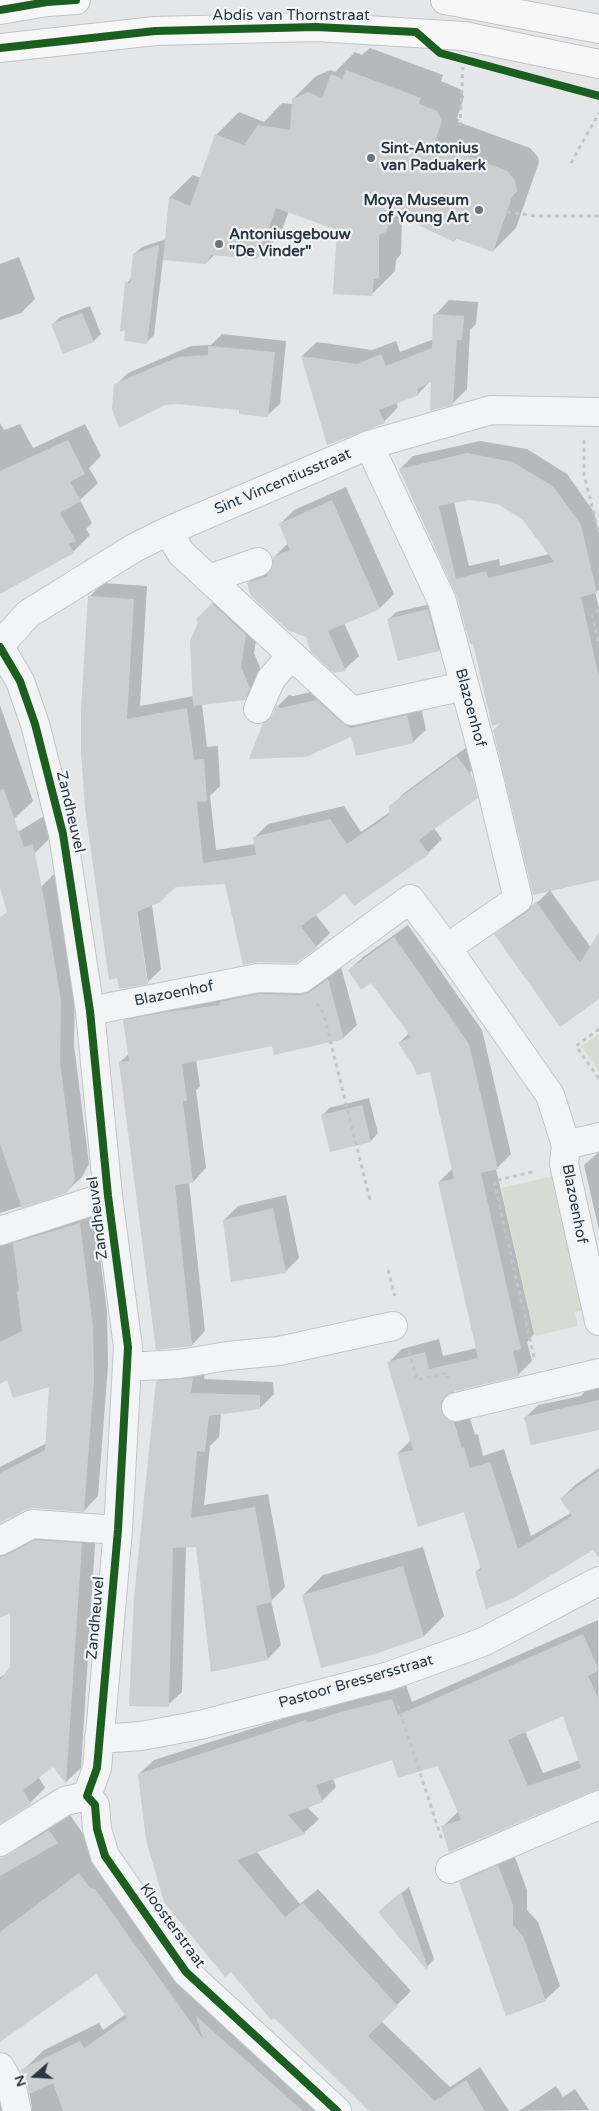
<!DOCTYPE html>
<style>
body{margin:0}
#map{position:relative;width:599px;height:2111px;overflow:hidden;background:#e4e6e8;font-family:"Varela Round",sans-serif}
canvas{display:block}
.north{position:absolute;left:10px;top:2051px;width:50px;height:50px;-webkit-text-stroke:4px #f1f5f8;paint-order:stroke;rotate:251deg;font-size:14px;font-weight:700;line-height:20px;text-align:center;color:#2a3642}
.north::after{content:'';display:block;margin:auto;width:18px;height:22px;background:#2a3642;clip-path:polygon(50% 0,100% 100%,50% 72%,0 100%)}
</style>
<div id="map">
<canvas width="599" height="2111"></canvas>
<div class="north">N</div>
</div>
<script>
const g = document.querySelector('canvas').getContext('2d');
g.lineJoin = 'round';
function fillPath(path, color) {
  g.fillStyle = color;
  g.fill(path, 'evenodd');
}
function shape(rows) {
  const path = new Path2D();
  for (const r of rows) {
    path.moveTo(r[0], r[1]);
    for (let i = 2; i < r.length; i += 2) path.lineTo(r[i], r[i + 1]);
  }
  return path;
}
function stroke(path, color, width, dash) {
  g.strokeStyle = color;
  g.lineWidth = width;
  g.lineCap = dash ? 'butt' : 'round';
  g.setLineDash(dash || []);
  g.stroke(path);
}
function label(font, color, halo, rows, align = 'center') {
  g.font = font + ' "Varela Round",sans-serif';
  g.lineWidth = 4.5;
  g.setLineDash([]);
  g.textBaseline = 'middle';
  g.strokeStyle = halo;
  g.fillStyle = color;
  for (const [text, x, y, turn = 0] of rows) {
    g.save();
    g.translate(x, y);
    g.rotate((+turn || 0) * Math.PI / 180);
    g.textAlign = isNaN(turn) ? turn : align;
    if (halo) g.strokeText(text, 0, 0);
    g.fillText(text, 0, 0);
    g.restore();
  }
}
fillPath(shape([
 [599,1034,599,1072,581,1046],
 [554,1176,585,1310,575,1312,578,1326,535,1336,501,1188]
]), '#d6dcd4');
fillPath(shape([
 [370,48,443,75,441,81,460,89,464,97,457,118,459,119,458,122,530,148,538,157,539,162,516,228,493,251,458,237,454,241,402,216,401,254,396,260,395,271,372,294,338,229,289,211,280,235,257,258,215,254,206,263,163,259,154,335,146,343,127,283,132,277,134,254,142,247,166,239,170,197,193,175,201,178,216,135,239,112,264,122,282,103,293,104,293,99,316,76,331,70,335,72,355,52,362,55],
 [19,257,35,299,21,313,0,320,0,264],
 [449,300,478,302,476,324,470,330,467,389,453,403,432,379,418,394,396,402,398,407,384,422,302,356,317,342,372,350,396,341,400,352,434,339,435,315],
 [90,306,101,334,94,341,52,325,60,317],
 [222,334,286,341,280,404,268,415,116,385,128,373,191,346,211,345],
 [0,423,4,430,20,424,33,448,85,424,101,456,89,468,98,483,80,500,92,523,86,529,90,535,73,552,0,593],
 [480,441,527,449,567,474,594,512,599,534,599,590,595,592,599,608,599,878,494,730,502,722,458,596,400,469,413,456],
 [469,499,499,503,524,519,549,554,500,566,499,559,469,566,454,502],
 [346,487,394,594,380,608,344,623,359,656,345,669,248,583,262,569,274,565,274,557,288,543,280,524,294,510],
 [103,583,147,586,140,706,194,696,199,623,198,619,226,590,259,621,254,653,263,674,258,685,244,699,202,704,207,747,218,746,220,786,210,796,216,850,255,844,254,838,268,824,344,806,361,832,390,812,390,807,404,793,471,744,491,784,478,796,472,771,470,772,476,796,478,796,434,828,442,839,428,853,355,905,346,892,315,914,330,933,316,947,258,961,226,883,176,886,152,905,161,969,148,982,89,597],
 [435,603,446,643,439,650,389,619,396,612],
 [329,688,354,711,420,703,426,730,413,742,352,735,274,714,277,707,289,695,293,696],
 [0,705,33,801,14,819,0,824],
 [44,816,51,837,28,860,0,877,0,843],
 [56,872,75,986,74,1045,89,1164,82,1177,66,1192,0,1213,0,930,2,926],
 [550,890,597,956,599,942,599,998,496,934,509,922,540,900],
 [408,925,482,1030,511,1154,496,1169,534,1334,527,1342,532,1361,518,1375,454,1390,454,1396,467,1409,475,1435,478,1434,483,1456,504,1449,531,1536,571,1513,561,1499,575,1485,599,1468,599,1543,476,1572,481,1567,464,1511,398,1453,411,1440,388,1363,402,1349,439,1339,443,1356,477,1348,439,1182,453,1168,431,1070,415,1065,399,1043,409,1033,372,981,349,970,363,957],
 [341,967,357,1025,343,1038,273,1044,196,1060,200,1086,196,1090,206,1168,193,1182,189,1182,205,1331,192,1345,120,1062,129,1054,125,1021,138,1007,316,982,325,979],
 [369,1098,378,1133,371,1141,331,1151,322,1116,329,1108],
 [599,1152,599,1230,584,1165],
 [286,1195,299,1258,285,1272,224,1220,238,1206],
 [94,1210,107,1311,108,1365,98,1496,84,1511,33,1507,25,1509,0,1522,0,1467,47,1443,50,1386,7,1378,0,1382,0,1222],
 [206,1365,204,1379,273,1382,274,1394,260,1408,221,1413,219,1437,210,1446,204,1505,268,1494,285,1587,271,1601,281,1645,268,1659,197,1546,186,1546,182,1692,168,1705,157,1382,171,1368],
 [599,1380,599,1426,525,1418,538,1405,581,1396,593,1382],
 [51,1526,96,1529,81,1768,66,1782,53,1765,38,1776,45,1788,30,1803,0,1822,0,1677,6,1674,11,1668,11,1611,0,1617,0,1532],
 [423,1547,444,1616,424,1636,303,1595,323,1575],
 [598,1620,599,1787,442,1827,459,1811,439,1764,393,1759,333,1778,336,1787,322,1801,307,1807,319,1819,304,1833,256,1851,300,1904,318,1889,411,1991,381,2021,450,2087,480,2067,509,2111,371,2111,139,1774,154,1760,320,1707,321,1710,352,1699,406,1685,412,1702],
 [564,1714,580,1760,543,1773,525,1731],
 [68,1812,108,1870,209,2004,342,2111,0,2111,0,2071,23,2103,32,2108,25,2068,44,2050,99,2023,103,2030,126,2014,96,1972,0,2020,0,1868,31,1835],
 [513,1852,527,1890,527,1910,538,1922,560,1986,545,2000,460,1883,475,1868],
 [409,1887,434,1959,427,1967,387,1905],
 [556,2086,563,2097,575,2089,589,2110,519,2111]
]), '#0003');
fillPath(shape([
 [346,70,421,98,419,104,437,111,442,121,435,141,438,142,437,144,507,171,515,180,517,191,512,197,493,252,455,238,454,242,393,213,386,232,379,235,379,278,374,279,372,296,333,294,337,230,276,208,257,259,211,255,206,264,163,260,169,197,190,206,215,134,244,145,258,125,290,130,292,99,308,92,322,98,331,74,342,79],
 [159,245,147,344,124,341,125,330,120,332,125,282,130,283,133,254],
 [82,313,94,342,63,354,51,324],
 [433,314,464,316,462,340,457,340,453,405,430,411,431,382,417,389,419,395,379,410,385,423,327,445,301,356,357,364,381,354,386,366,432,348],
 [208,346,275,352,268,417,239,414,239,410,177,404,165,405,119,428,112,409,114,384,178,357,208,355],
 [68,440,85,474,70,482,81,501,60,513,76,541,69,544,74,553,0,594,0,471],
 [467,453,513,462,554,487,581,525,597,593,581,597,599,677,599,880,533,895,493,730,502,723,492,726,473,644,470,644,457,597,399,469],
 [469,500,498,504,523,520,554,562,488,578,486,571,456,579,439,506],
 [332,500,380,609,328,631,346,671,334,673,311,652,306,637,288,630,251,596,247,583,268,576,267,574,273,565,273,557,290,550,279,524],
 [88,596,134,599,127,719,187,708,194,760,204,759,207,801,197,802,203,863,256,855,253,837,330,819,347,844,389,815,389,806,457,756,473,778,478,798,419,840,429,854,354,906,345,894,301,926,317,948,296,963,258,962,243,965,225,884,176,887,160,902,137,912,148,984,119,989,117,978,109,980,85,808,81,752,81,710],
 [212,603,246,635,241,667,250,688,245,700,193,706,190,641,198,623,196,619],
 [428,609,439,651,398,661,387,619],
 [317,700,341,722,351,728,407,715,414,743,356,756,351,737,306,757,249,759,263,723,272,716,276,706,280,708],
 [4,789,24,847,33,844,45,904,61,1001,60,1061,75,1180,67,1193,22,1208,0,1144,0,917,7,912,0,888,0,790],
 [536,902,580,963,599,932,599,999,560,1027,494,934,527,912],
 [394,937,469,1044,498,1169,481,1173,521,1349,513,1351,519,1376,452,1392,446,1395,441,1402,441,1411,445,1418,454,1422,462,1448,464,1447,470,1468,490,1462,518,1549,572,1516,560,1499,599,1471,599,1558,593,1550,512,1599,486,1609,475,1572,481,1570,464,1512,418,1527,397,1453,413,1450,387,1362,425,1352,429,1369,478,1358,438,1182,454,1179,430,1072,417,1075,413,1065,398,1043,411,1037,371,983,361,990,348,970],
 [328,979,344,1039,274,1055,272,1046,182,1064,187,1101,183,1101,193,1183,175,1185,192,1346,156,1350,119,1062,129,1061,123,1020,167,1012,220,1005,219,1002,259,994,301,995,310,992],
 [362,1105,371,1142,330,1152,321,1115],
 [273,1208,286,1273,231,1282,223,1220],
 [80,1223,93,1327,94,1380,84,1512,33,1508,25,1510,0,1523,0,1473,45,1450,49,1387,13,1398,7,1380,0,1384,0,1342,22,1331,17,1292,19,1291,13,1243],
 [193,1378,191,1393,260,1395,260,1409,209,1416,205,1452,197,1451,191,1518,255,1507,272,1602,256,1606,268,1660,211,1672,196,1547,173,1548,169,1707,129,1706,134,1598,156,1381],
 [599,1400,599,1430,531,1445,524,1417],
 [35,1540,82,1543,66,1784,53,1767,23,1790,31,1804,0,1824,0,1680,10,1667,10,1613,0,1618,0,1557,7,1555],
 [403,1566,424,1637,375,1654,321,1668,302,1595],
 [583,1634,599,1670,588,1676,599,1700,599,1790,593,1791,449,1852,441,1826,461,1820,438,1766,398,1778,392,1760,316,1785,323,1802,288,1815,305,1834,237,1860,285,1917,303,1903,398,2006,368,2036,435,2101,466,2080,485,2111,369,2111,274,2018,271,2020,231,1972,225,1977,164,1902,146,1840,138,1774,306,1720,307,1723,337,1713,392,1699,398,1715],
 [563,1716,581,1768,528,1786,508,1740],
 [49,1830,58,1843,0,1876,0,1858,8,1855],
 [498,1865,513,1905,513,1925,523,1936,546,2001,506,2016,459,1882],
 [79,1873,90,1888,95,1889,203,2039,196,2016,303,2111,63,2111,53,2083,29,2094,26,2080,20,2070,80,2041,84,2048,127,2018,96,1974,0,2042,0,1932],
 [401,1892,428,1968,426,1969,378,1912]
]), '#ccced0');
const minor = shape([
 [369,445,442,601,486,766,518,899,447,948],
 [168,531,181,553,352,711,464,686],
 [209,579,258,562],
 [0,645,28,614,134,548,168,531,369,445,491,410,599,412],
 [0,647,20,681,35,724,63,834,90,1011,108,1196,128,1347,118,1530,97,1768,87,1796],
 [258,709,271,679,292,655],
 [90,1011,258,978,301,979,410,899,447,948,550,1095,566,1145,564,1164,599,1321],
 [566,1145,599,1137],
 [0,1231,108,1196],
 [127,1367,180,1364,227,1356,279,1351,393,1326],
 [456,1407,599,1373],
 [0,1541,32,1524,118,1530],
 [99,1739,141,1736,200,1725,389,1676,483,1642,599,1581],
 [87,1796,95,1805,97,1829,105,1856,186,1972,337,2111],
 [0,1842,65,1801,87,1796],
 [450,1869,599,1805],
 [0,2067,12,2088,17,2111]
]);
const major = shape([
 [445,0,599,29],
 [0,10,47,2,76,0],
 [0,48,155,31,316,27,464,36,599,64]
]);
stroke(minor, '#c2c4c6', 30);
stroke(major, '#c0c3c6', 30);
stroke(shape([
 [460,126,463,67],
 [571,163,599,113],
 [507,212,535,216,599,216],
 [584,440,584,475,599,533],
 [599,610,592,614,599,645],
 [317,1003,324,1015,370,1200],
 [599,1029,576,1046,599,1079],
 [388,1270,395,1296],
 [409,1351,417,1380,447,1373,448,1378],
 [534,1357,494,1181,536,1171],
 [398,1705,442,1840]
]), '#c2c5c7', 3, [4, 4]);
stroke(minor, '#f3f4f5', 28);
stroke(major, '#f7f7f7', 28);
stroke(shape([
 [0,10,47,2,76,0],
 [0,48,155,31,316,27,416,32,440,53,599,96],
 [0,647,20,681,35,724,63,834,90,1011,108,1196,128,1347,118,1530,97,1768,87,1796,95,1805,97,1829,105,1856,186,1972,337,2111]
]), '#1b5e20', 8);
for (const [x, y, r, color] of [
 [371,158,5,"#6b747c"],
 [479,210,5,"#6b747c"],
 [219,244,5,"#6b747c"]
]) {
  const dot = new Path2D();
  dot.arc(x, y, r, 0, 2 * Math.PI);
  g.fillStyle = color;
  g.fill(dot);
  stroke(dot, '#f1f5f8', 2);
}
label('15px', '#2a3642', '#f1f5f8', [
 ["Abdis van Thornstraat",291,16],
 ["Sint Vincentiusstraat",283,482,-23],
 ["Blazoenhof",470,708,75],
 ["Zandheuvel",70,812,77],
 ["Blazoenhof",174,994,-11],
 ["Blazoenhof",574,1204,79],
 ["Zandheuvel",98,1218,-97],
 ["Zandheuvel",96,1618,-85],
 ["Pastoor Bressersstraat",356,1682,-16],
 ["Kloosterstraat",172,1926,54]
]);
label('bold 15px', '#2a3642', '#f1f5f8', [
 ["Sint-Antonius",381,149],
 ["van Paduakerk",381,166],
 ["Moya Museum",469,201,"right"],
 ["of Young Art",469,218,"right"],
 ["Antoniusgebouw",229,235],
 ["\"De Vinder\"",229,252]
], 'left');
</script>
